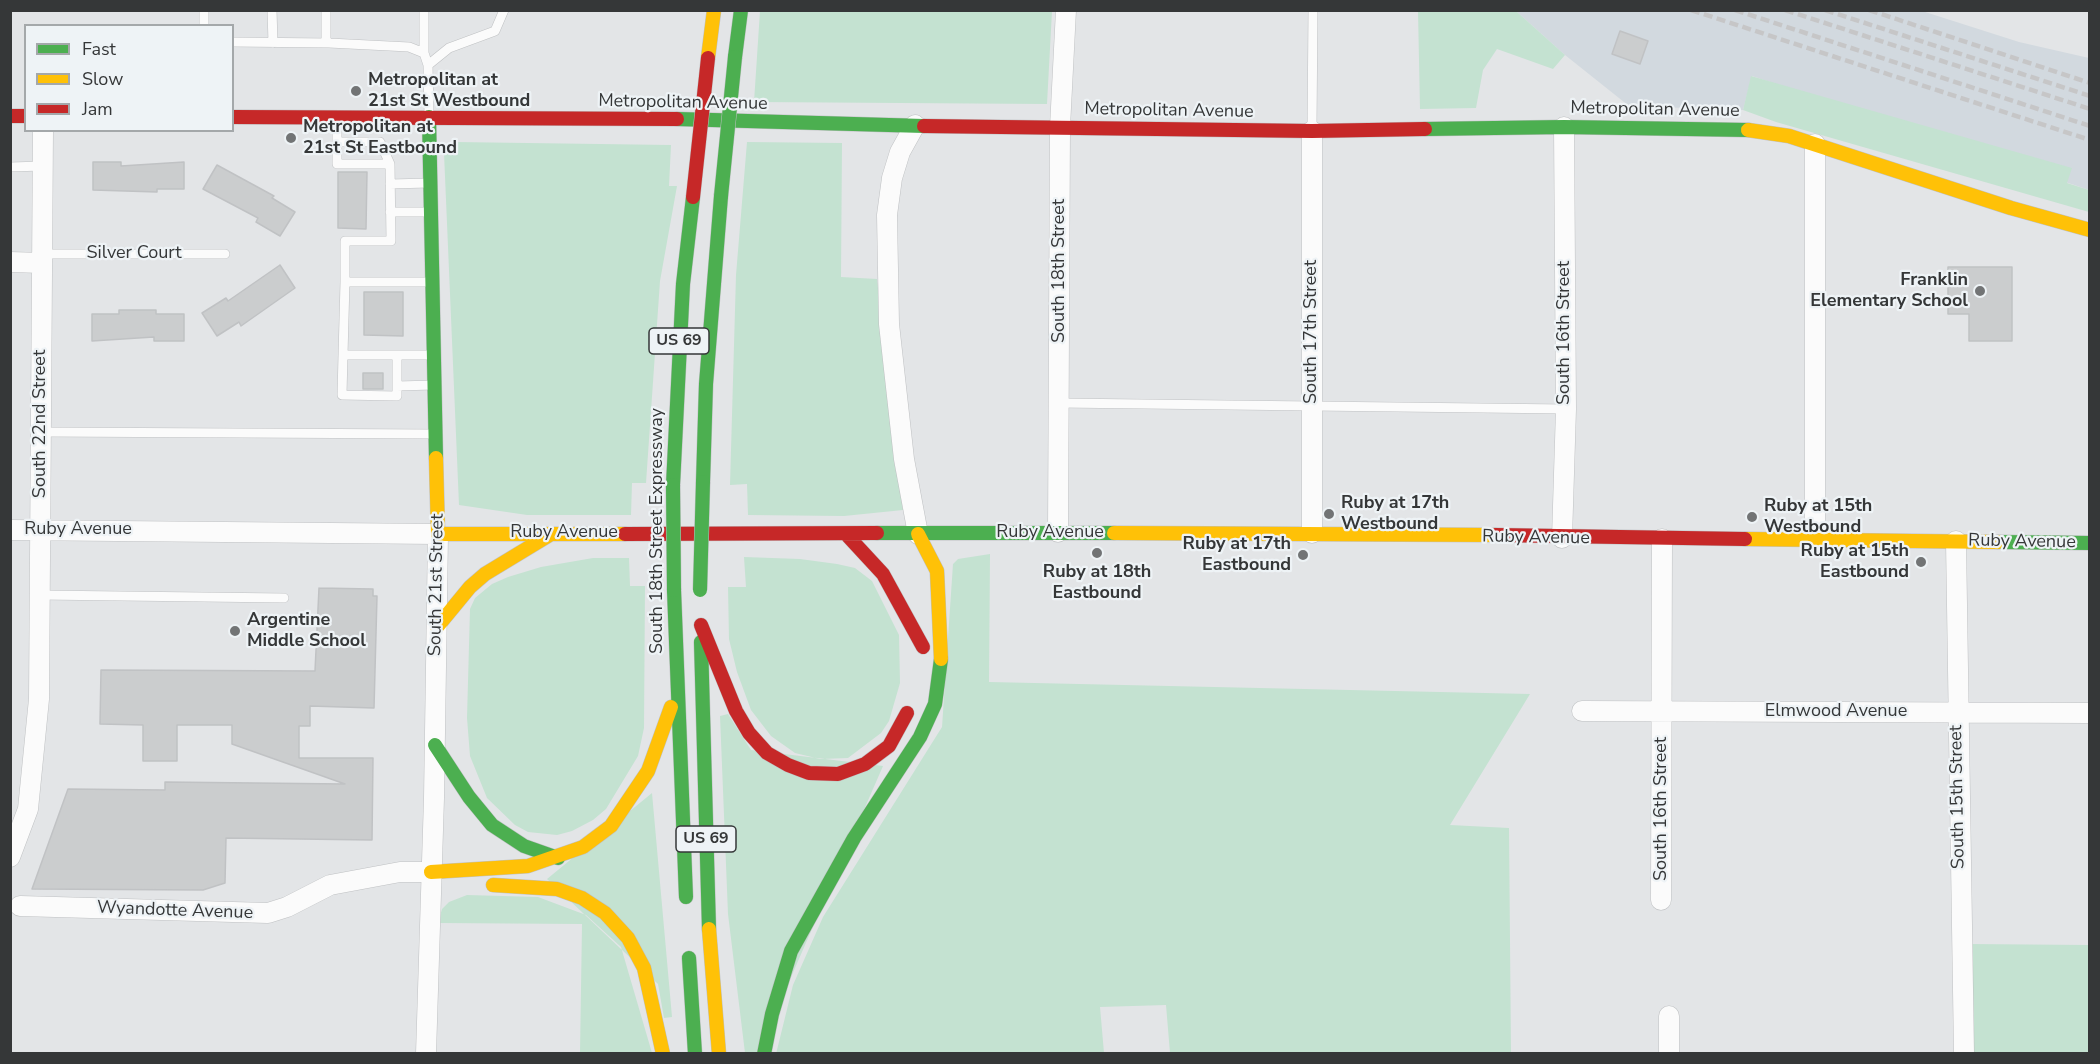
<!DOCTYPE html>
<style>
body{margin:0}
#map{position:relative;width:2100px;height:1064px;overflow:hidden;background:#e3e5e7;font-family:"Nunito Sans",sans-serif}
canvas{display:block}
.frame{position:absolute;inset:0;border:12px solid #353738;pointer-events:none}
.legend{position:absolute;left:24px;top:24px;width:210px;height:108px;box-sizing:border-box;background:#eef3f6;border:2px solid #a4a8aa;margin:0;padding:8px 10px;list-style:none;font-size:18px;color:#353738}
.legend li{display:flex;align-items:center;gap:12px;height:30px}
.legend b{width:30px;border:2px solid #a4a8aa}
</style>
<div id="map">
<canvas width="2100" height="1064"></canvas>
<div class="frame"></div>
<ul class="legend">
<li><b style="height:8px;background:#4caf50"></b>Fast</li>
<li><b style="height:8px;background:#ffc107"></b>Slow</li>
<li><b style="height:8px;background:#c62828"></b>Jam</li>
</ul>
</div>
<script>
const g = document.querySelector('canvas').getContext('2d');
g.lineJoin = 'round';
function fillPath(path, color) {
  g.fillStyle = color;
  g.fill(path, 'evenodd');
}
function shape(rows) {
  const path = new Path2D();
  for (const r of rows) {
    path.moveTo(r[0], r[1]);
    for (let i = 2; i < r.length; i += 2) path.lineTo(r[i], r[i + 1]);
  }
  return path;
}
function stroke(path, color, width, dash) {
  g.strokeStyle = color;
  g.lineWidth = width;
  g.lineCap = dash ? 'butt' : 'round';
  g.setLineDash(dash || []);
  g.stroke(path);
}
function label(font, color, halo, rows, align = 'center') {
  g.font = font + ' "Nunito Sans",sans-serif';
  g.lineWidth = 4.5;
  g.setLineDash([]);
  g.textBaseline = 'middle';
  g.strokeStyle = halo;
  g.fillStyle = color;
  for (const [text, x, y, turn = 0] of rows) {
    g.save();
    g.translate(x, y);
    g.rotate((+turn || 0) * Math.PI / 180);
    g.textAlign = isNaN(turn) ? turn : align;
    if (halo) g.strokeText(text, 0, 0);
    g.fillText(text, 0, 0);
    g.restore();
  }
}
fillPath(shape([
 [1516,11,1922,11,2019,42,2089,58,2089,190,1752,76,1743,110,1629,106,1565,55]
]), '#d2d9df');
fillPath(shape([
 [760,11,1052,11,1047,104,754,102],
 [1418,11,1516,11,1565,55,1553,69,1497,49,1483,70,1476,108,1420,109],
 [1751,76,2072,168,2067,183,2089,190,2089,212,1776,122,1743,110],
 [455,142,671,145,669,186,677,186,660,281,646,483,632,483,631,515,527,515,459,505,444,153,454,152],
 [747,142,842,143,841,277,877,279,903,510,844,516,748,515,747,484,730,485,736,275],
 [990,554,989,682,1530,694,1450,825,1509,828,1511,1053,1170,1053,1166,1005,1100,1007,1104,1053,776,1054,793,985,823,917,942,727,953,564,958,559],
 [744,557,800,559,837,564,855,568,872,581,899,635,900,683,889,721,881,733,848,758,820,759,795,753,771,736,751,710,737,672,729,639,728,587,746,587],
 [593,558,629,558,630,586,645,586,644,728,638,756,606,809,593,820,572,831,557,835,528,832,515,825,487,798,470,756,467,718,470,609,475,598,492,584,508,577,541,567],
 [728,714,751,750,883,766,758,1053,745,1053,728,914,720,716],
 [652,793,672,1017,664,1018,658,984,547,879],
 [467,895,538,897,586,915,621,947,652,1053,580,1053,582,924,438,923,442,909,449,902],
 [1968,944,2089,945,2089,1053,1971,1053]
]), '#c4e2d1');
const building = shape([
 [1620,31,1648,41,1640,64,1612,54,1620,31],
 [93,162,121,162,121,166,184,162,184,189,157,189,157,192,93,190,93,162],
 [217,165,274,196,272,198,295,212,280,236,256,222,258,218,203,189,217,165],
 [338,172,367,172,366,229,338,228,338,172],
 [280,265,295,288,241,326,239,322,217,336,202,313,226,298,228,301,280,265],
 [1948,267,2012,267,2012,341,1969,341,1969,314,1948,314,1948,267],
 [364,292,403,292,403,336,364,335,364,292],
 [119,310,156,310,156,314,184,314,184,341,154,341,154,337,92,341,92,314,119,314,119,310],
 [363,373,383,373,383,389,363,389,363,373],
 [319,588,373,589,373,596,377,596,374,708,310,706,310,726,299,726,299,758,373,758,372,840,226,838,225,883,203,890,32,889,68,789,165,790,165,782,345,784,232,744,232,725,177,725,177,761,143,761,143,725,100,724,101,670,315,671,319,588]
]);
fillPath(building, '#cbcdce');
stroke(building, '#c0c2c4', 1.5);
const lane = shape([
 [204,10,204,26],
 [272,10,273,43],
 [326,10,326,40,329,43,409,47,424,53],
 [424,10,424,53,428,65,429,115],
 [232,42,329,43],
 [428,65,449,48,495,31,504,10],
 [337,119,337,164,390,164,391,241,345,241,345,282,431,282],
 [1312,128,1313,10],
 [337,142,380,142,390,164],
 [10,167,43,166],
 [390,184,429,183],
 [390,212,429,212],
 [42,254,225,254],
 [345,282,343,355,432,355],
 [343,355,342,395,397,396,397,355],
 [397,386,434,385],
 [1059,403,1566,409],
 [41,432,434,434],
 [40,595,284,598]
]);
const street = shape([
 [915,125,900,152,892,178,887,215,889,324,904,459,918,534],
 [1312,131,1312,533],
 [1815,144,1815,539],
 [10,262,42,263],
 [10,530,438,534,434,798,426,1054],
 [1058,532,1060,127,1066,10],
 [1562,538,1566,409,1564,127],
 [1956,541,1964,1054],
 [1582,711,2090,713],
 [10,857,28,809,39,699,43,130],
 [1661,900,1662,539],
 [20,906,268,913,287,907,330,885,400,872,431,872],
 [1669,1054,1669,1016]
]);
const fast = shape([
 [735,57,741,10],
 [429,117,436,458],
 [677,119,924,126],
 [1425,129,1564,127,1748,130],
 [703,482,706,384,721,196],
 [673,485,683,284,693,197],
 [877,533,1114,533],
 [1998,542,2090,543],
 [674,590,686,897],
 [701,642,709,929],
 [435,745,469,797,492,825,524,846,558,858],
 [689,958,695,1054],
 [764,1054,772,1014,791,951,854,838,920,737,935,704,941,659]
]);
const slow = shape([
 [708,58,714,10],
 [1748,130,1789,136,2011,208,2090,230],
 [436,458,438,534,625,534],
 [1114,533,1495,535],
 [918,534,937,571,941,659],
 [1745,539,1998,542],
 [437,627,470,587,485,574,551,534],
 [431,872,528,866,583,847,611,826,648,771,671,707],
 [493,885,557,889,582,898,605,913,628,938,644,968,663,1054],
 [709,929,719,1054]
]);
const jam = shape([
 [10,116,26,116],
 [232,117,677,119],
 [924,126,1312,131,1425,129],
 [625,534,877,533],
 [846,534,883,574,923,647],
 [1495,535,1745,539],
 [701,625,736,711,749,733,767,753,788,765,809,773,838,774,865,764,889,746,907,713]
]);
stroke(lane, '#bfc1c3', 10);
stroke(street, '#bfc1c3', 21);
stroke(fast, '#bfc1c3', 15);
stroke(slow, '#bfc1c3', 15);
stroke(jam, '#bfc1c3', 15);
stroke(lane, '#fbfbfb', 9);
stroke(street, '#fbfbfb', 20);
stroke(fast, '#4caf50', 14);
stroke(slow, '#ffc107', 14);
stroke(jam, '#c62828', 14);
stroke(shape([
 [1691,10,2090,140],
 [1735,10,2090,126],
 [1785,10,2090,109],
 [1825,10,2090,96],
 [1869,10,2090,83]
]), '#c6c6c7', 4.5, [9, 4.5]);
const fastBridge = shape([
 [721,196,735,57],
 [673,485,674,590],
 [700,590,703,482]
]);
const jamBridge = shape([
 [693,197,708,58]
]);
stroke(fastBridge, '#bfc1c3', 15, []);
stroke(jamBridge, '#bfc1c3', 15, []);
stroke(fastBridge, '#4caf50', 14);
stroke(jamBridge, '#c62828', 14);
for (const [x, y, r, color] of [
 [356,91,6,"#727475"],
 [291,138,6,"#727475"],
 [1980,291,6,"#727475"],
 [1329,514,6,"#727475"],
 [1752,517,6,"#727475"],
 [1097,553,6,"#727475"],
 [1303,555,6,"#727475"],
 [1921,562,6,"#727475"],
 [235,631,6,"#727475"]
]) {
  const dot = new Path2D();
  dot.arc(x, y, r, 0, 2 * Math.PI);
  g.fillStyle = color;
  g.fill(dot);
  stroke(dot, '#eef3f6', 2);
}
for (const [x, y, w] of [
 [679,341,60],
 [706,839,60]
]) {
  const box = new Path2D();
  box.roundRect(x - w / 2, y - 13, w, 26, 4.5);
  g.fillStyle = '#eef3f6';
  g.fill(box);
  stroke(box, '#353738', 1.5);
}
label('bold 16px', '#353738', null, [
 ["US 69",679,341],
 ["US 69",706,839]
]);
label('bold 18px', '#353738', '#eef3f6', [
 ["Metropolitan at",368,81],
 ["21st St Westbound",368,102],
 ["Metropolitan at",303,128],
 ["21st St Eastbound",303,149],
 ["Franklin",1968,281,"right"],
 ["Elementary School",1968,302,"right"],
 ["Ruby at 17th",1341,504],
 ["Westbound",1341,525],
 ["Ruby at 15th",1764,507],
 ["Westbound",1764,528],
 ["Ruby at 17th",1291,545,"right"],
 ["Eastbound",1291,566,"right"],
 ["Ruby at 15th",1909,552,"right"],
 ["Eastbound",1909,573,"right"],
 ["Ruby at 18th",1097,573,"center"],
 ["Eastbound",1097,594,"center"],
 ["Argentine",247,621],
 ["Middle School",247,642]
], 'left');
label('18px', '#353738', '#eef3f6', [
 ["Metropolitan Avenue",683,103,1],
 ["Metropolitan Avenue",1655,110,1],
 ["Metropolitan Avenue",1169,111,1],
 ["Silver Court",134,254],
 ["South 18th Street",1060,271,-90],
 ["South 17th Street",1312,332,-90],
 ["South 16th Street",1565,333,-90],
 ["South 22nd Street",41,424,-90],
 ["Ruby Avenue",78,530],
 ["South 18th Street Expressway",658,531,-90],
 ["Ruby Avenue",564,533],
 ["Ruby Avenue",1050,533],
 ["Ruby Avenue",1536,538,1],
 ["Ruby Avenue",2022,542,1],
 ["South 21st Street",437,585,-89],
 ["Elmwood Avenue",1836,712],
 ["South 15th Street",1958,797,-91],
 ["South 16th Street",1662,809,-90],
 ["Wyandotte Avenue",175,911,2]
]);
</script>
